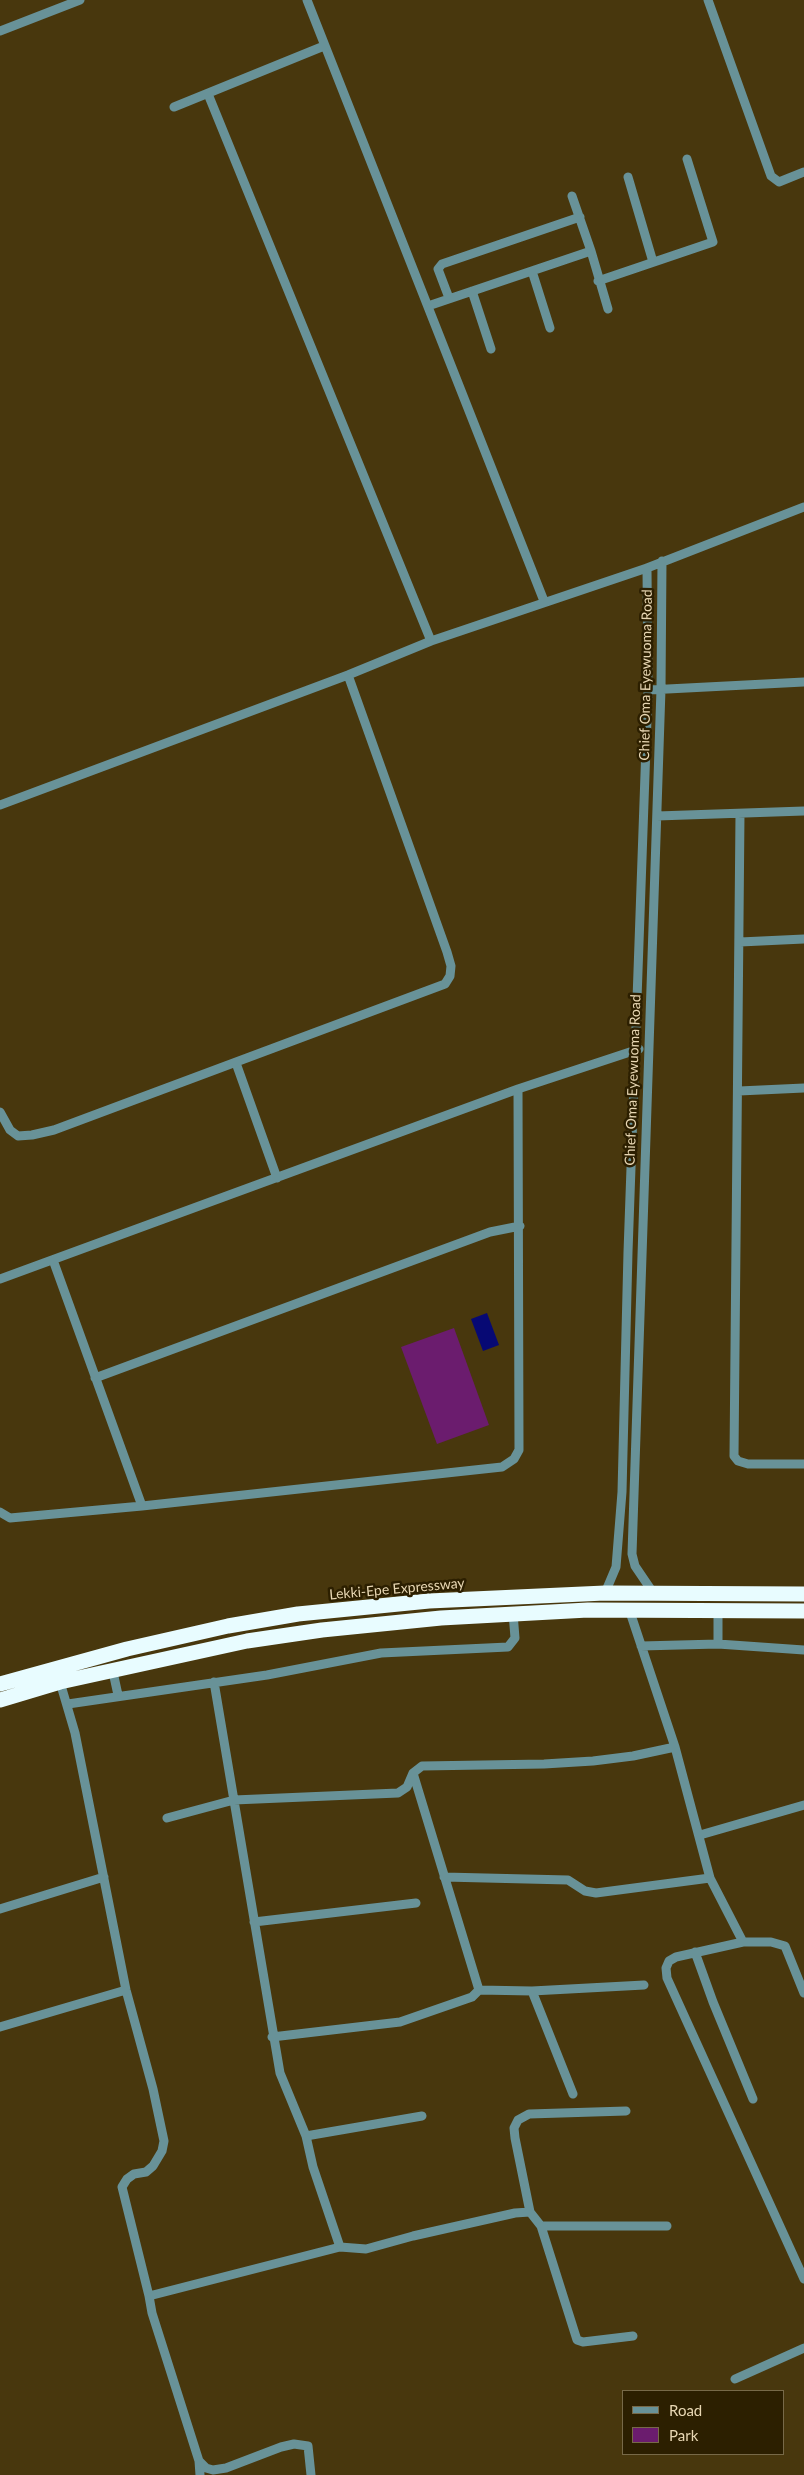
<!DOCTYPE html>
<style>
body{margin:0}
#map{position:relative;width:804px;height:2475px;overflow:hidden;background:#48370d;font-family:Lato,sans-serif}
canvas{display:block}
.legend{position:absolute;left:622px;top:2390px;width:162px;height:65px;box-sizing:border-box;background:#2c1f00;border:1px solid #776948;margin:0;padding:6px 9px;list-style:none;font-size:15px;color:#e8d7b3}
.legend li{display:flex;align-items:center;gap:10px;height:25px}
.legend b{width:25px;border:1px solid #776948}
</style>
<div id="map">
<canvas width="804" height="2475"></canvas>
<ul class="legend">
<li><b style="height:6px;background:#689298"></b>Road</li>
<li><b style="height:14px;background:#6b1c6e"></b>Park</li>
</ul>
</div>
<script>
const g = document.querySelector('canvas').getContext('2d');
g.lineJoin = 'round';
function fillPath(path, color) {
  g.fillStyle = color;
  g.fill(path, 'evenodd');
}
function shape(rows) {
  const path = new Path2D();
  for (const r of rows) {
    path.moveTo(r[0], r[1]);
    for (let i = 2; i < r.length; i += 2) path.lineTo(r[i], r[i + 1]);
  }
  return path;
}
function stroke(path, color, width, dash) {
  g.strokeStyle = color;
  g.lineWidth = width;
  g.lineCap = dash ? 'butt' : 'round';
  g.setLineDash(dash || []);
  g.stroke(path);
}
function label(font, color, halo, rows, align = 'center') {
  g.font = font + ' Lato,sans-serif';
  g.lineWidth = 5;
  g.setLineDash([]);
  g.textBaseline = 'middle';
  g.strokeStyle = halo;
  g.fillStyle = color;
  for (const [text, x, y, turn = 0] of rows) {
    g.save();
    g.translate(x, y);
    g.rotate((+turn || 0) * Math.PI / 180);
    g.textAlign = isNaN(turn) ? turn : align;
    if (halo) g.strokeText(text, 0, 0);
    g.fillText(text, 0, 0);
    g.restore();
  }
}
fillPath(shape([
 [454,1328,489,1425,437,1444,401,1347]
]), '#6b1c6e');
fillPath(shape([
 [487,1313,499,1345,483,1351,471,1319]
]), '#070974');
stroke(shape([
 [307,0,544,601],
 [708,0,771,176,779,182,804,172],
 [0,31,80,0],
 [208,94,431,641],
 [174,107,324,46],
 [628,177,653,262],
 [572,196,591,251],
 [532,271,550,328],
 [598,281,713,242,687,159],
 [472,291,491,349],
 [449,298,438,269,442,264,580,217],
 [428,306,591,251,608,309],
 [648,690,804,682],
 [0,805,348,675,431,641,647,568,804,507],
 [740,814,734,1456,738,1461,748,1464,804,1464],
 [657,816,804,811],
 [740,942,804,939],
 [236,1063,277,1178],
 [739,1091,804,1088],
 [0,1112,10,1130,18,1136,32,1135,54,1130,445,984,450,976,451,966,447,952,348,675],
 [53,1260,142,1506],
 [0,1279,518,1089,639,1049],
 [95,1378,490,1232,520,1226],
 [0,1512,10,1518,142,1506,502,1467,514,1459,519,1450,518,1089],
 [605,1593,616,1567,622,1492,628,1252,648,690,647,568],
 [654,1594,635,1566,632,1554,661,689,662,561],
 [629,1609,675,1747,710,1878,743,1942],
 [718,1609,718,1644],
 [641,1646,718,1644,804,1650],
 [113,1672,118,1695],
 [60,1682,75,1733,126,1990,153,2089,164,2141,162,2151,153,2166,146,2172,134,2174,127,2179,122,2187,149,2296],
 [214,1682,280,2073,306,2136,313,2167,340,2247],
 [68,1704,267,1675,381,1653,508,1647,515,1638,513,1613],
 [413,1773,479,1990],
 [167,1818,234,1800,398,1793,407,1787,413,1773,422,1766,544,1764,593,1761,633,1756,675,1747],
 [700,1835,804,1805],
 [444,1877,568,1880,585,1891,596,1893,710,1878],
 [0,1909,104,1877],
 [254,1922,416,1903],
 [695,1952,713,2002,753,2099],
 [532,1991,644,1985],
 [804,1993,785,1946,771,1942,743,1942,676,1957,669,1961,666,1968,667,1978,804,2279],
 [0,2027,126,1990],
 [272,2037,400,2022,472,1997,479,1990,532,1991,573,2094],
 [306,2136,422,2116],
 [530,2212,515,2138,514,2128,518,2120,529,2114,626,2111],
 [541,2226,577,2340,583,2342,633,2336],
 [735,2379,804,2348],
 [199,2461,200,2475],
 [311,2475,308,2446,294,2444,281,2447,226,2468,213,2470,206,2468,199,2461,152,2313,149,2296,340,2247,366,2249,413,2236,515,2213,530,2212,541,2226,667,2226]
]), '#689298', 9);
stroke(shape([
 [0,1684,127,1649,228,1626,298,1614,429,1601,605,1593,804,1594],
 [0,1700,60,1682,247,1641,322,1630,441,1618,588,1610,804,1611]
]), '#e8fcff', 15);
label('14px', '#e8d7b3', '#2c1f00', [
 ["Chief Oma Eyewuoma Road",646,675,-89],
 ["Chief Oma Eyewuoma Road",633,1080,-88],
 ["Lekki-Epe Expressway",397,1589,-5]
]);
</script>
